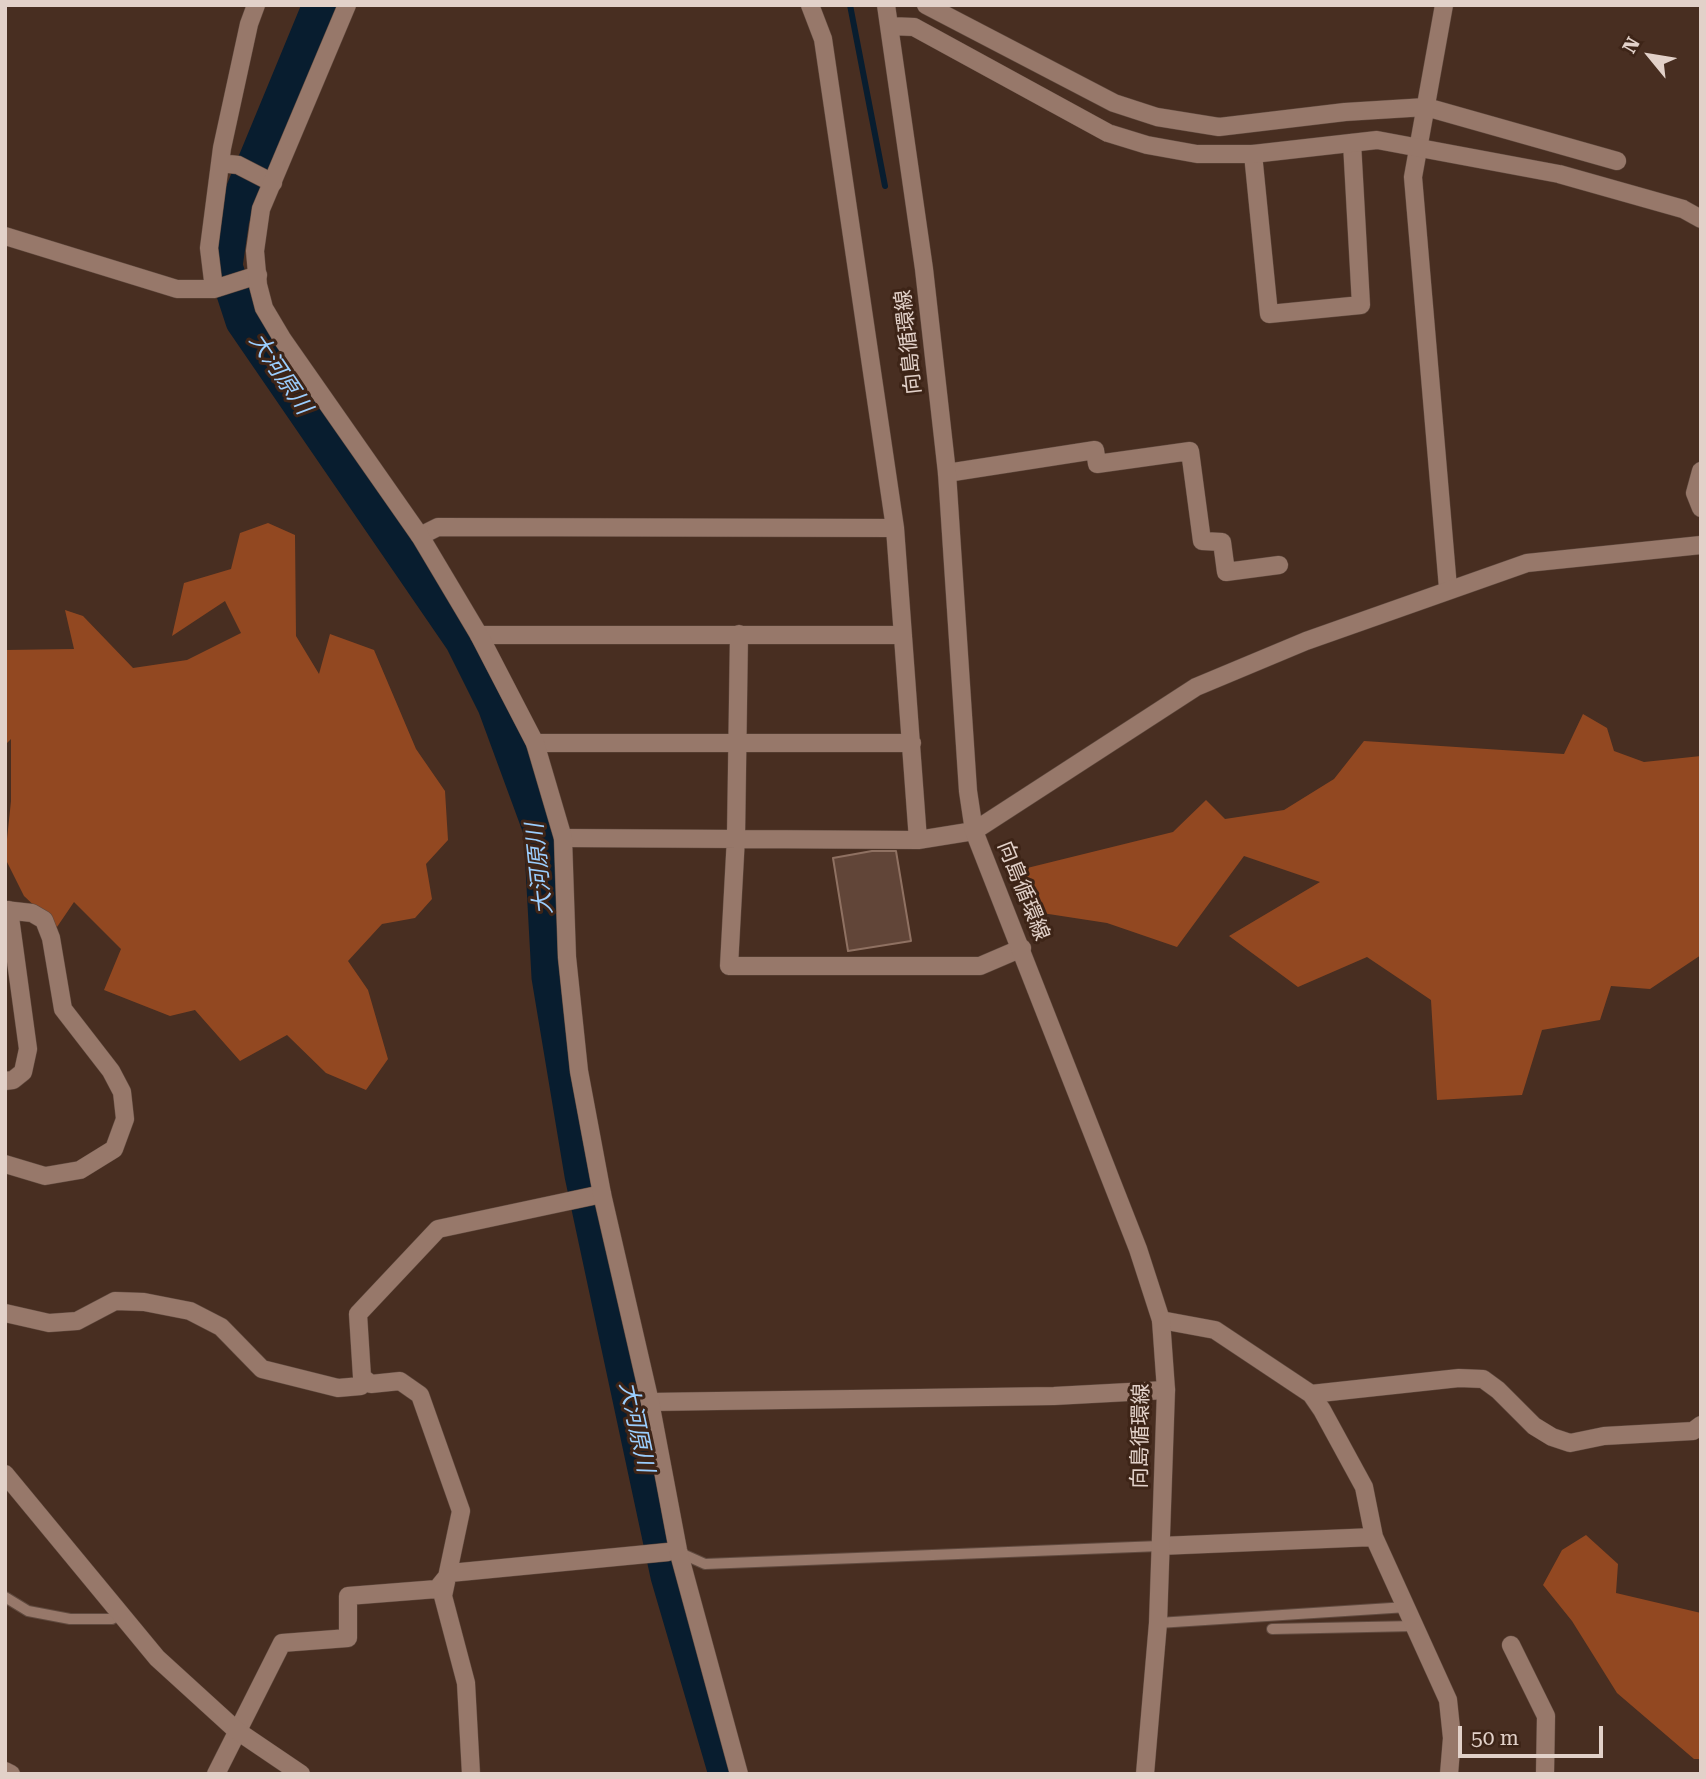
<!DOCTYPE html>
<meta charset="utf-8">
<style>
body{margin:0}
#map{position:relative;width:1706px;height:1779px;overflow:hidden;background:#482e21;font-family:"Roboto Serif",serif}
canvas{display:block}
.frame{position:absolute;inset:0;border:7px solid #e2d1c9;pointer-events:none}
.north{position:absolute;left:1615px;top:21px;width:70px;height:70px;-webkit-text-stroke:5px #3d2417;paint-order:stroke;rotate:300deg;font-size:19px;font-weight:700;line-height:28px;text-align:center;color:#e2d1c9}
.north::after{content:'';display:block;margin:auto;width:24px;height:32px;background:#e2d1c9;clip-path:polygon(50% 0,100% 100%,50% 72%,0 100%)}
.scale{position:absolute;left:1458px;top:1726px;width:145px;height:32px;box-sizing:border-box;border:4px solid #e2d1c9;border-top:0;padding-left:9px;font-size:21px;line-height:24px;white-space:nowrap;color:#e2d1c9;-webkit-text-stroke:5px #3d2417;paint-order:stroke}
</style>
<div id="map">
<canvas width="1706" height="1779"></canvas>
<div class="frame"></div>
<div class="north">N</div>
<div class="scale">50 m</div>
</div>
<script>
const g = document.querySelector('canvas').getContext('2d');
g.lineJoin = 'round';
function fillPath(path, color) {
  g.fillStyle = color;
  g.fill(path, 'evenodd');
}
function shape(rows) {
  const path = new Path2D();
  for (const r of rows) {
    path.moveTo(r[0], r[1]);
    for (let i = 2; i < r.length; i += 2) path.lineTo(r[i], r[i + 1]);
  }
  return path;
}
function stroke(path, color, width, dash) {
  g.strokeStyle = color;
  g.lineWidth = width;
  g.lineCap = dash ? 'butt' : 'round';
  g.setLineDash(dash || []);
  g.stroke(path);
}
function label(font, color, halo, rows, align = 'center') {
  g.font = font + ' "Roboto Serif","Noto Sans JP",serif';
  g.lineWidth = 6;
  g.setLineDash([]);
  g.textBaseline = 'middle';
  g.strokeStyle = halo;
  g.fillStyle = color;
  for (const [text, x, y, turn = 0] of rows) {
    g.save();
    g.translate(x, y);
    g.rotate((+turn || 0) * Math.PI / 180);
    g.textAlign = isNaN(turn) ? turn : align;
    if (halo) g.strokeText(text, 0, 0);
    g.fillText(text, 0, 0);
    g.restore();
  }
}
fillPath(shape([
 [268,523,295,535,296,636,319,674,330,634,374,650,416,749,445,791,448,840,426,864,432,899,415,918,382,924,348,961,368,990,388,1059,366,1090,326,1073,287,1035,240,1061,195,1010,170,1016,104,990,121,949,74,902,57,927,24,896,5,858,11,801,11,739,5,745,5,650,74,649,65,610,83,616,133,668,187,660,241,633,225,601,172,636,184,583,231,569,240,533],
 [1583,714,1607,728,1614,751,1644,762,1701,756,1701,955,1650,989,1611,986,1600,1020,1542,1030,1522,1095,1437,1100,1431,1000,1367,957,1298,987,1229,936,1320,882,1244,856,1177,947,1107,923,1042,913,1019,870,1173,832,1206,800,1225,819,1284,810,1334,779,1364,741,1564,754],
 [1586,1535,1618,1564,1616,1593,1701,1613,1701,1759,1694,1759,1617,1693,1572,1621,1543,1585,1562,1550]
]), '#924821');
stroke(shape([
 [850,5,885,186]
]), '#081d2f', 6);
stroke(shape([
 [320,5,232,218,225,266,243,321,462,640,495,706,541,831,549,977,582,1175,668,1576,726,1774]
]), '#081d2f', 35);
const building = shape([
 [872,851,896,851,911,941,848,951,833,858,872,851]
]);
fillPath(building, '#614538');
stroke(building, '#8f7162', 2);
const lane = shape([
 [676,1551,705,1564,1160,1546],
 [5,1597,28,1611,70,1619,112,1619,122,1613],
 [1158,1623,1407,1607],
 [1272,1629,1415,1626]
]);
const street = shape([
 [810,5,823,39,895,528,918,840],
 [926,5,1114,103,1157,117,1219,127,1345,112,1426,107,1617,161],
 [1444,5,1413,177,1448,588],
 [1253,154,1269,314,1361,305,1352,143],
 [220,163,238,165,273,183],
 [5,236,177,289,214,289,258,275],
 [214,289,209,248,222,148,249,24,256,5],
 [1701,471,1695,493,1701,508],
 [947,473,1095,450,1097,464,1190,451,1202,541,1222,542,1226,572,1279,565],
 [420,536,438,527,895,528],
 [739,634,736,837,729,966,980,966,1022,948],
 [479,635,903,635],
 [535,743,912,743],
 [563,838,918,840,974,831],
 [5,910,32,913,44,920,51,938,63,1009,111,1071,122,1092,125,1119,114,1149,80,1170,45,1176,5,1164],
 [5,1081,13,1080,23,1072,28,1049,9,910],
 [5,1313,49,1323,77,1321,115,1301,144,1302,190,1311,221,1327,262,1369,338,1388,361,1386,365,1381],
 [1161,1320,1215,1330,1311,1394,1322,1410,1364,1487,1374,1537,1448,1700,1452,1738,1449,1774],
 [1311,1394,1459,1378,1483,1379,1498,1390,1534,1426,1552,1437,1570,1443,1604,1436,1693,1431,1701,1425],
 [650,1402,1054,1396,1166,1390],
 [1160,1546,1374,1537],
 [1511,1645,1546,1716,1545,1774],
 [5,1771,11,1774],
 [216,1774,282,1643,348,1638,348,1596,437,1589,450,1573,668,1552],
 [471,1774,466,1683,443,1596,461,1511,420,1395,400,1381,371,1384,362,1377,358,1314,438,1229,602,1194]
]);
const secondary = shape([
 [347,5,261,209,255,251,258,285,264,308,283,340,420,536,479,635,535,743,563,838,567,957,579,1071,602,1194,650,1402,678,1550,739,1774],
 [886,5,924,269,947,473,968,791,974,831,1138,1249,1161,1320,1166,1390,1158,1623,1145,1774],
 [889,26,914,27,1108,133,1147,145,1197,154,1253,154,1377,140,1559,174,1683,209,1701,219],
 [974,831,1196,687,1306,641,1527,563,1701,545],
 [5,1474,157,1658,236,1730,301,1774]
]);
stroke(lane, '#604a3f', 12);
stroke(street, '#604a3f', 19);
stroke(secondary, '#604a3f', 19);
stroke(lane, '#97786a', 10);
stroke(street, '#97786a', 18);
stroke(secondary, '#97786a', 18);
label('21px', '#e2d1c9', '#3d2417', [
 ["向島循環線",909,342,-96],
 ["向島循環線",1023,891,68],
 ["向島循環線",1141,1436,-89]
]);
label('italic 23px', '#9bcefe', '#3d2417', [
 ["大河原川",280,374,56],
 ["大河原川",540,869,-96],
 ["大河原川",636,1427,78]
]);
</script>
